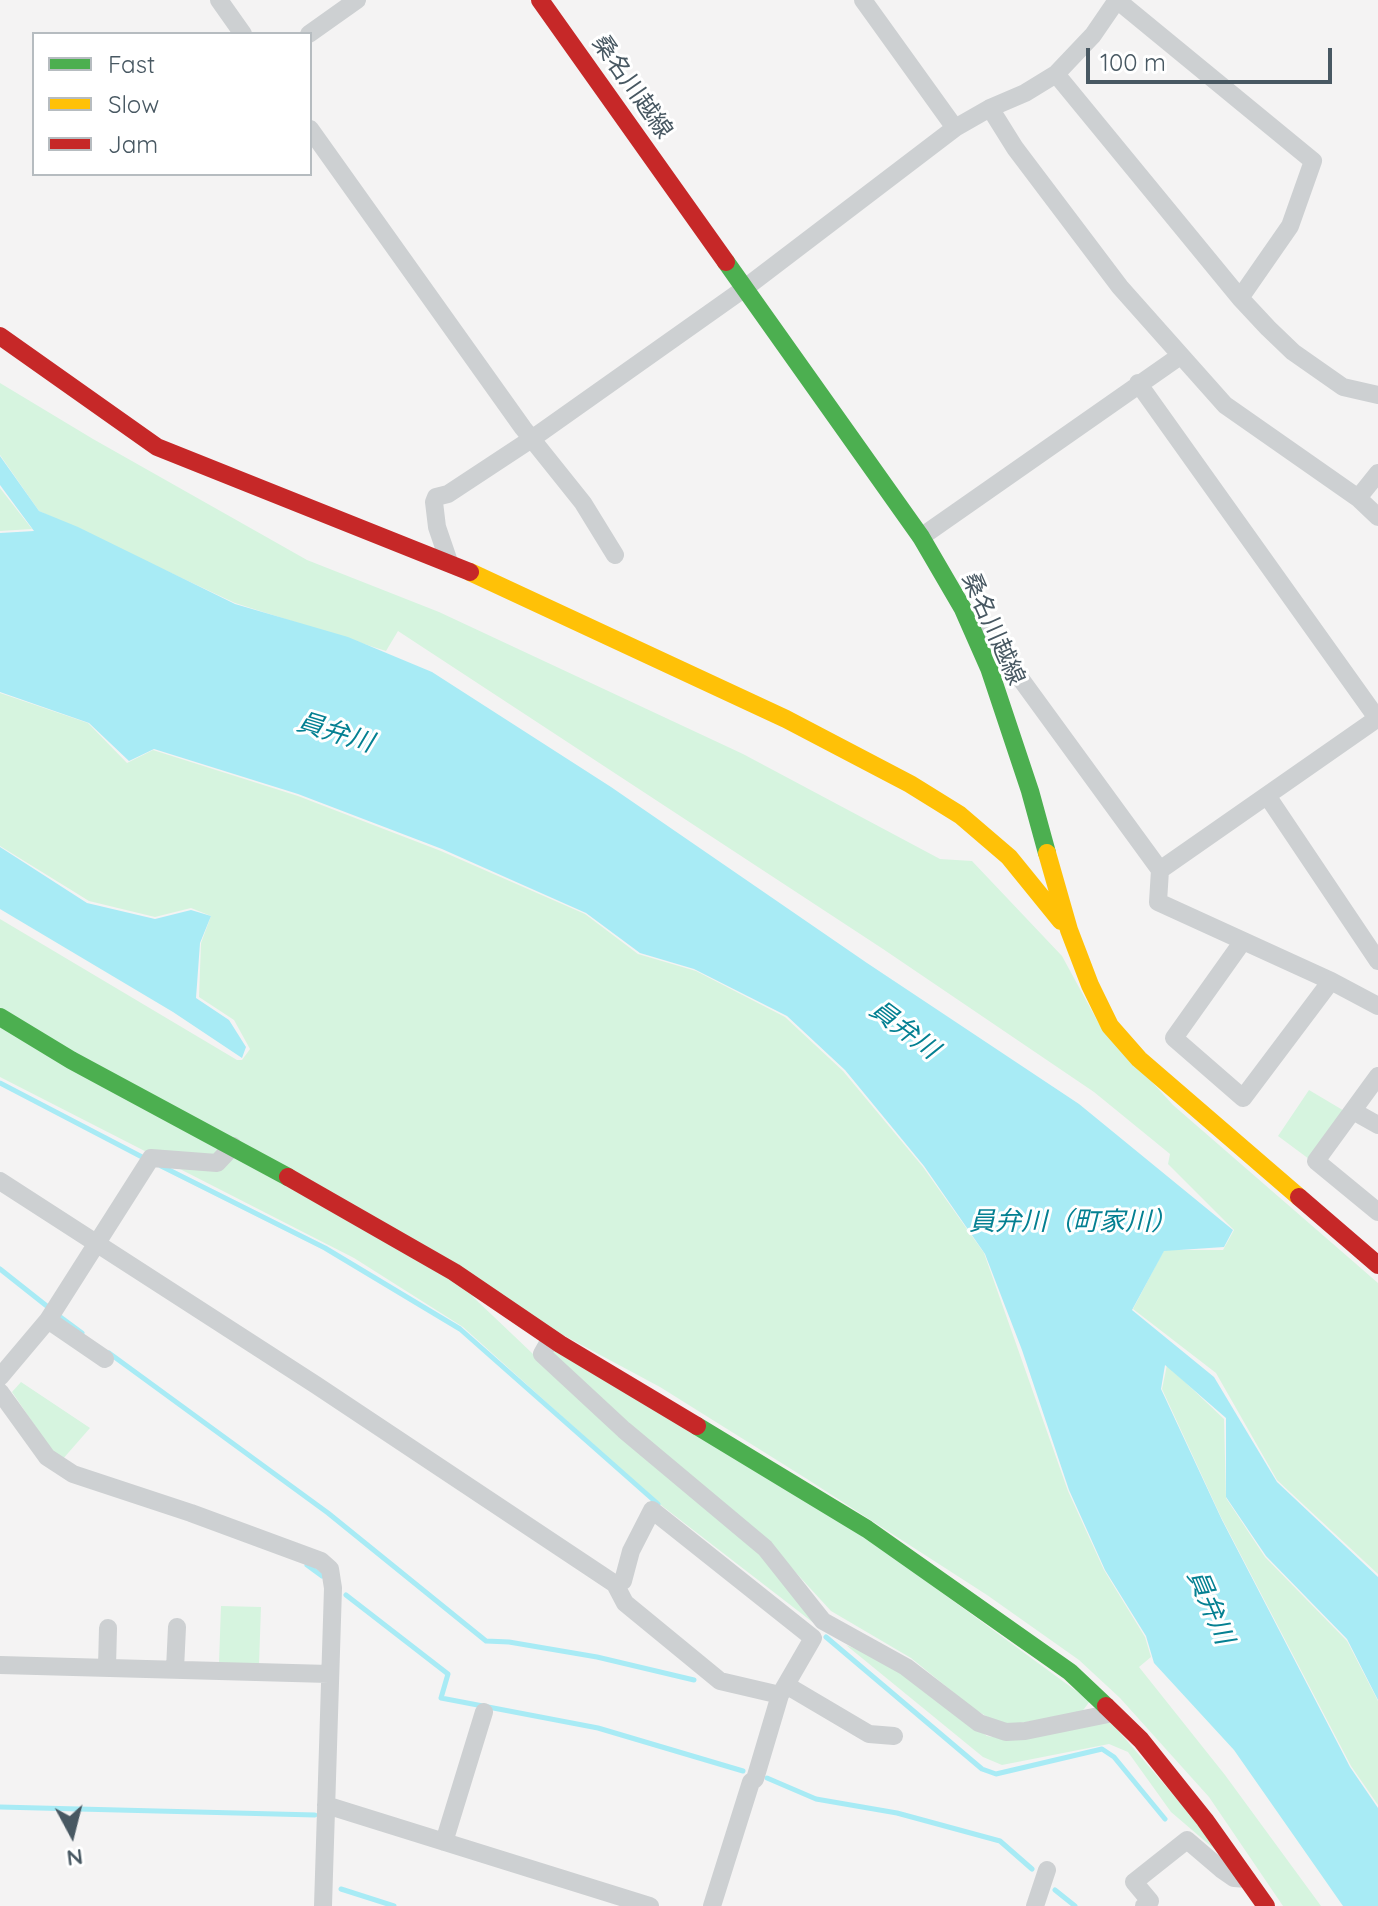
<!DOCTYPE html>
<meta charset="utf-8">
<style>
body{margin:0}
#map{position:relative;width:1378px;height:1906px;overflow:hidden;background:#f4f3f3;font-family:Quicksand,sans-serif}
canvas{display:block}
.legend{position:absolute;left:32px;top:32px;width:280px;height:144px;box-sizing:border-box;background:#fff;border:2px solid #b6bcc0;margin:0;padding:10px 14px;list-style:none;font-size:24px;color:#485862}
.legend li{display:flex;align-items:center;gap:16px;height:40px}
.legend b{width:40px;border:2px solid #b6bcc0}
.north{position:absolute;left:32px;top:1794px;width:80px;height:80px;-webkit-text-stroke:6px #fff;paint-order:stroke;rotate:173deg;font-size:22px;font-weight:700;line-height:32px;text-align:center;color:#485862}
.north::after{content:'';display:block;margin:auto;width:28px;height:36px;background:#485862;clip-path:polygon(50% 0,100% 100%,50% 72%,0 100%)}
.scale{position:absolute;left:1086px;top:48px;width:246px;height:36px;box-sizing:border-box;border:4px solid #485862;border-top:0;padding-left:10px;font-size:24px;line-height:28px;white-space:nowrap;color:#485862;-webkit-text-stroke:6px #fff;paint-order:stroke}
</style>
<div id="map">
<canvas width="1378" height="1906"></canvas>
<ul class="legend">
<li><b style="height:10px;background:#4caf50"></b>Fast</li>
<li><b style="height:10px;background:#ffc107"></b>Slow</li>
<li><b style="height:10px;background:#c62828"></b>Jam</li>
</ul>
<div class="north">N</div>
<div class="scale">100 m</div>
</div>
<script>
const g = document.querySelector('canvas').getContext('2d');
g.lineJoin = 'round';
function fillPath(path, color) {
  g.fillStyle = color;
  g.fill(path, 'evenodd');
}
function shape(rows) {
  const path = new Path2D();
  for (const r of rows) {
    path.moveTo(r[0], r[1]);
    for (let i = 2; i < r.length; i += 2) path.lineTo(r[i], r[i + 1]);
  }
  return path;
}
function stroke(path, color, width, dash) {
  g.strokeStyle = color;
  g.lineWidth = width;
  g.lineCap = dash ? 'butt' : 'round';
  g.setLineDash(dash || []);
  g.stroke(path);
}
function label(font, color, halo, rows, align = 'center') {
  g.font = font + ' Quicksand,"Noto Sans JP",sans-serif';
  g.lineWidth = 6;
  g.setLineDash([]);
  g.textBaseline = 'middle';
  g.strokeStyle = halo;
  g.fillStyle = color;
  for (const [text, x, y, turn = 0] of rows) {
    g.save();
    g.translate(x, y);
    g.rotate((+turn || 0) * Math.PI / 180);
    g.textAlign = isNaN(turn) ? turn : align;
    if (halo) g.strokeText(text, 0, 0);
    g.fillText(text, 0, 0);
    g.restore();
  }
}
fillPath(shape([
 [0,383,93,439,307,560,439,612,743,754,940,859,972,861,1062,956,1099,1024,1173,1105,1378,1283,1378,1574,1277,1480,1216,1373,1133,1309,1164,1250,1223,1250,1234,1230,1168,1164,1170,1154,1094,1092,883,949,398,631,386,651,235,603,39,511,0,455],
 [0,488,32,529,0,531],
 [0,693,88,723,127,763,153,750,298,796,441,851,585,914,638,954,696,971,785,1017,843,1071,923,1167,984,1253,1068,1491,1104,1570,1145,1637,1151,1657,1139,1667,1225,1775,1321,1906,1283,1906,1209,1797,1120,1698,1079,1660,987,1595,807,1479,660,1387,563,1335,472,1296,553,1373,744,1538,792,1588,815,1624,657,1502,463,1327,354,1258,0,1077,0,919,237,1060,242,1060,250,1049,234,1020,199,997,201,943,211,916,191,908,155,917,89,901,0,846],
 [1309,1090,1346,1112,1309,1159,1278,1136],
 [552,1343,859,1532,1090,1701,1081,1713,1014,1724,998,1723,974,1709,911,1658,831,1611,766,1540,548,1354],
 [1167,1365,1224,1419,1226,1498,1265,1557,1347,1641,1378,1701,1378,1805,1351,1766,1221,1517,1162,1389],
 [21,1382,90,1428,62,1460,52,1451,12,1392],
 [221,1606,261,1607,259,1664,219,1663],
 [846,1645,899,1666,948,1708,987,1736,1007,1739,1111,1722,1233,1865,1171,1812,1128,1752,1109,1744,1002,1765,983,1757]
]), '#d6f4df');
fillPath(shape([
 [0,456,39,511,78,527,235,604,348,637,432,672,611,787,867,963,1079,1104,1233,1230,1224,1247,1164,1251,1132,1310,1214,1377,1277,1482,1378,1577,1378,1700,1347,1639,1266,1556,1226,1497,1226,1418,1165,1365,1161,1389,1222,1520,1350,1767,1378,1808,1378,1906,1343,1906,1234,1750,1154,1663,1146,1636,1105,1570,1069,1490,1022,1350,985,1254,924,1166,845,1070,787,1016,694,969,640,953,586,913,442,849,298,794,154,749,129,761,89,723,0,692,0,533,34,531,0,485],
 [0,847,87,903,155,919,191,910,211,916,200,943,196,998,229,1020,246,1047,242,1058,173,1012,0,909]
]), '#a8ebf5');
stroke(shape([
 [0,1083,144,1158],
 [161,1166,325,1248,460,1329,658,1504],
 [0,1269,48,1307],
 [59,1316,82,1333],
 [109,1353,328,1513,486,1641,509,1642,597,1657,694,1680],
 [307,1565,322,1576],
 [346,1595,448,1674,441,1698,598,1728,743,1771],
 [826,1637,982,1769,996,1774,1102,1749,1114,1757,1165,1819],
 [767,1778,816,1799,897,1813,1000,1841,1032,1869],
 [0,1807,315,1815],
 [341,1889,394,1906],
 [1055,1890,1075,1906]
]), '#a8ebf5', 5);
stroke(shape([
 [219,0,243,34],
 [863,0,955,128],
 [1117,0,1313,161,1290,226,1240,298],
 [309,34,357,0],
 [1056,74,1240,298,1268,328,1293,352,1343,387,1378,395],
 [990,108,1015,148,1120,287,1225,405,1358,498,1378,517],
 [310,129,523,428,583,503,615,555],
 [1138,383,1377,718],
 [1358,498,1378,473],
 [921,537,1180,356],
 [449,562,437,527,434,502,436,497,448,494,533,438,745,288,955,128,990,108,1025,93,1056,74,1093,35,1117,0],
 [973,620,993,641,1160,870,1158,902,1331,981,1378,1006],
 [1268,797,1378,961],
 [1160,870,1378,718],
 [1243,941,1174,1038,1243,1098,1331,981],
 [1378,1076,1316,1161,1378,1212],
 [1353,1111,1378,1125],
 [0,1181,316,1385,615,1584,625,1603,720,1681,780,1695,813,1638,652,1510,631,1551,623,1581,615,1584],
 [48,1320,105,1359],
 [551,1338,542,1354,624,1430,765,1548,823,1621,906,1667,979,1723,1006,1732,1025,1731,1113,1713],
 [0,1377,48,1320,151,1158,217,1163,233,1146],
 [0,1392,47,1457,73,1474,191,1513,321,1561,330,1569,333,1588,323,1906],
 [0,1665,329,1674],
 [107,1667,108,1628],
 [175,1669,177,1627],
 [786,1685,869,1734,894,1736],
 [326,1805,650,1906],
 [444,1842,484,1712],
 [712,1906,751,1782,755,1779,780,1695],
 [1035,1906,1047,1870],
 [1144,1906,1150,1901,1134,1882,1187,1840,1221,1869,1234,1878,1247,1879]
]), '#cdd0d2', 18);
stroke(shape([
 [726,262,921,537,963,609,989,668,1030,791,1047,853],
 [0,1017,71,1060,288,1177],
 [697,1426,867,1529,1070,1672,1106,1706]
]), '#4caf50', 18);
stroke(shape([
 [470,572,786,719,910,784,960,815,1009,857,1061,921],
 [1047,853,1069,930,1090,985,1110,1026,1139,1059,1299,1197]
]), '#ffc107', 18);
stroke(shape([
 [540,0,726,262],
 [0,336,157,447,470,572],
 [288,1177,454,1272,560,1344,697,1426],
 [1299,1197,1378,1265],
 [1106,1706,1141,1740,1205,1820,1266,1906]
]), '#c62828', 18);
label('24px', '#485862', '#fff', [
 ["桑名川越線",632,87,55],
 ["桑名川越線",993,629,66]
]);
label('italic 26px', '#048092', '#fff', [
 ["員弁川",335,733,17],
 ["員弁川",904,1030,37],
 ["員弁川（町家川）",1073,1222],
 ["員弁川",1210,1607,67]
]);
</script>
